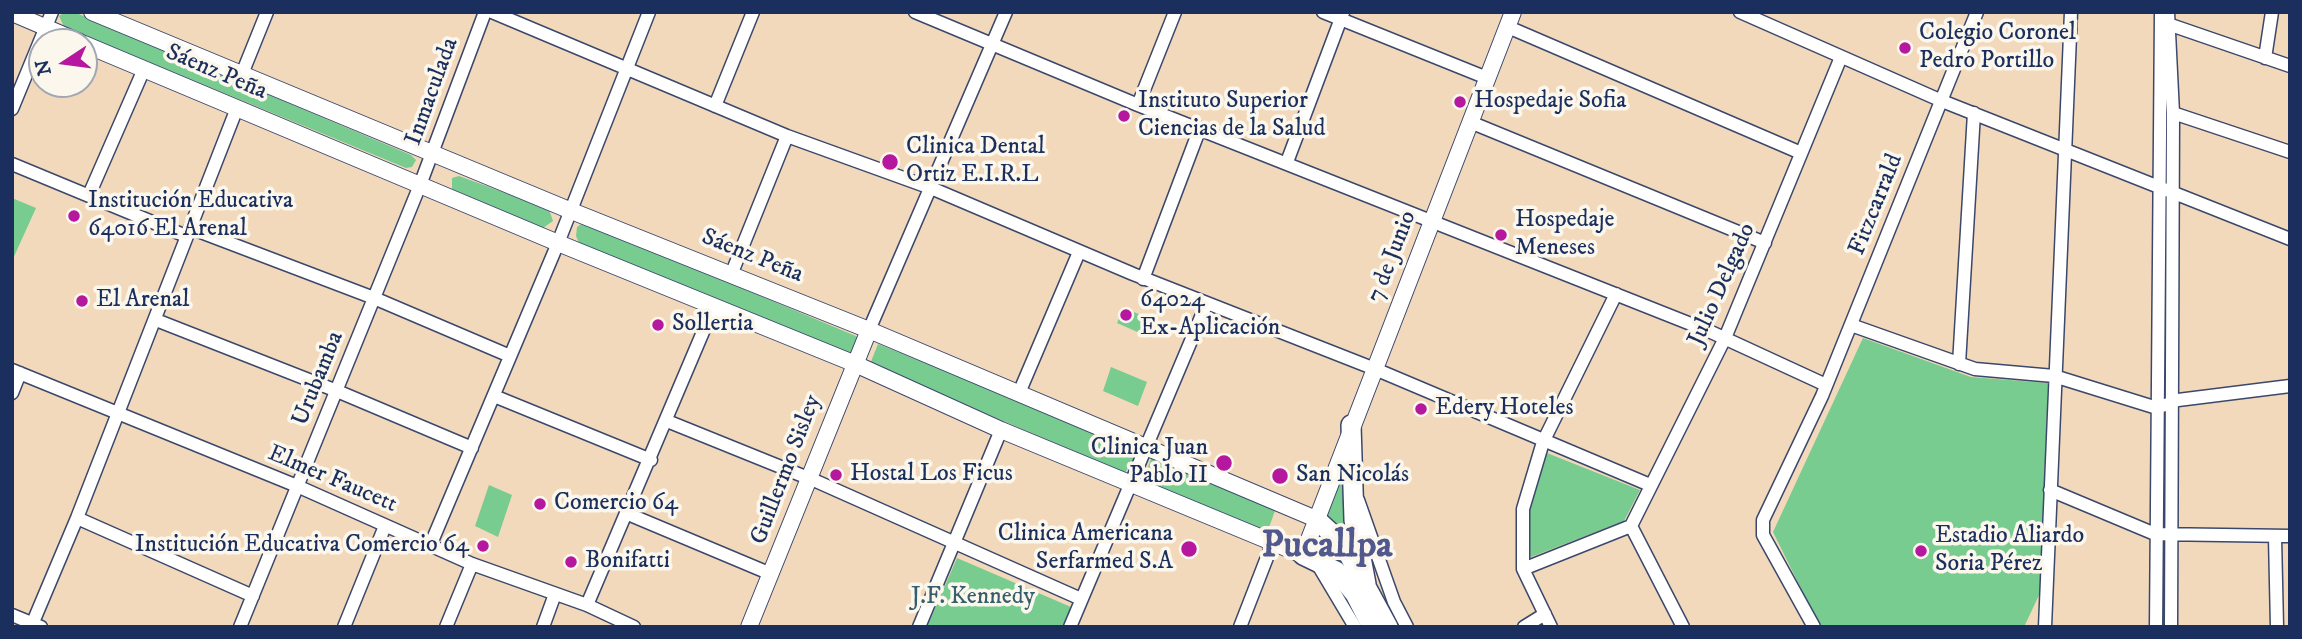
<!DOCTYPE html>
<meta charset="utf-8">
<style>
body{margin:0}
#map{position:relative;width:2302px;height:639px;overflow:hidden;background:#f3d9bb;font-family:"IM FELL DW Pica",serif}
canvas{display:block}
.frame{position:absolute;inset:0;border:14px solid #1b2f5e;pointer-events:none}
.north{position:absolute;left:28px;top:28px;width:70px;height:70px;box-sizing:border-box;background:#fbf7ec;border:2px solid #a1a7b3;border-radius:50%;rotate:257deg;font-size:19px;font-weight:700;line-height:28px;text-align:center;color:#1b2f5e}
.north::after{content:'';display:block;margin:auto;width:24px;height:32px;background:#b5179e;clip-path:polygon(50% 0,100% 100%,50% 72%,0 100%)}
</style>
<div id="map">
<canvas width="2302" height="639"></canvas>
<div class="frame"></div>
<div class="north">N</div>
</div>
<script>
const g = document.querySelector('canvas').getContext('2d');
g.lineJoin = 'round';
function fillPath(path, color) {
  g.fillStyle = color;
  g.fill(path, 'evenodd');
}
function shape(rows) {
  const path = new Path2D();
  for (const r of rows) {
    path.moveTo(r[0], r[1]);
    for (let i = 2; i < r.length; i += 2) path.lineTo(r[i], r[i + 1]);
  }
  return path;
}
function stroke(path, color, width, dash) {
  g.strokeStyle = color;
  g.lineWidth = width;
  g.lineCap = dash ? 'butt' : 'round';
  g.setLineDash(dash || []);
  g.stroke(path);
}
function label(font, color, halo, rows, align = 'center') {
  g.font = font + ' "IM FELL DW Pica",serif';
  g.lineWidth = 7;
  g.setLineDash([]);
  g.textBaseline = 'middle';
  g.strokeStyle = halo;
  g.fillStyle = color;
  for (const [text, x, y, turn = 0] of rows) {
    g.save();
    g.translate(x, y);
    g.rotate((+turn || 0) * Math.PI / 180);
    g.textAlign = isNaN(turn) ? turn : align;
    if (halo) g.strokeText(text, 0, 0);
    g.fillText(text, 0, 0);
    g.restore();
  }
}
fillPath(shape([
 [65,12,74,12,411,155,416,160,412,167,406,168,64,27,59,16],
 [459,176,549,209,553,221,543,228,452,189,452,178],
 [12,198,36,208,12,261],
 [584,222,863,339,856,356,579,243,576,236,577,227],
 [1124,308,1158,322,1151,338,1117,323],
 [1863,338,1971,377,2048,383,2040,593,2024,627,1820,627,1773,532],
 [878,344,1140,449,1125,473,870,364],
 [1111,367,1147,382,1138,406,1103,391],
 [1547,453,1640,490,1624,521,1531,557,1526,551,1528,514],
 [1152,456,1276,508,1267,533,1143,481],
 [1343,469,1352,545,1323,519],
 [489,485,512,495,498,537,475,526],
 [957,558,1071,607,1062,627,927,627]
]), '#78cc90');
const minor = shape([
 [492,12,787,136,931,188,1133,274,1375,369,1650,485],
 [915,12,1138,105,1711,332,1826,385],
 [1323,12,1487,78],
 [1740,12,1942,101,2290,239],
 [2168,12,2173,113,2171,627],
 [2165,23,2290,66],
 [1508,27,1801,153],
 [2265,58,2272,12],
 [242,74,267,12],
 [1138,105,1175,12],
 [715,106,753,12],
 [12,109,52,12],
 [2173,113,2290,152],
 [1470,122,1765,243],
 [1287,162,1343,13],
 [12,164,186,236],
 [89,195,144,69],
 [190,228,374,298,510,356],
 [731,275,787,136],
 [1143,279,1200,128],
 [156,320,337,391,472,448],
 [1851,325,1975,369,2054,376,2157,408,2178,400,2290,386],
 [869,330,1006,12],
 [1959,364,1974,113],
 [12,370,297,486,472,564,587,605,634,627],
 [12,393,20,373],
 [1019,393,1079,252],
 [494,396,651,460],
 [667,421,818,482,1081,599],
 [2050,490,2155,534,2290,536],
 [1358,500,1394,602,1407,627],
 [628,514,771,574],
 [77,518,253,596],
 [1631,526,1725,338,1841,57],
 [1631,526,1683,627],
 [2275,537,2277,627],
 [430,546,558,243,649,12],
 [1318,565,1355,627],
 [1523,569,1631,526],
 [587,605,714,306],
 [12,615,41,627],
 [31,627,77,518,237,108],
 [240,627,420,185,485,12],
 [344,627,385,526],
 [446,627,472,564],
 [543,627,555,594],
 [919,627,1001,430],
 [1070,627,1207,303],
 [1240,627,1273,542],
 [1524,627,1545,614],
 [1551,627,1523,569,1523,509,1543,442,1616,294],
 [1814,627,1763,535,1763,520,1822,396,1977,12],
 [2045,627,2071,12],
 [2156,627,2161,12]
]);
const major = shape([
 [92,12,569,210,869,330,1316,519],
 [12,13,80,42],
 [84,44,558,243,853,363,1001,430,1303,555,1513,12],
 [749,627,869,330]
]);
const highway = shape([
 [1351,425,1354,520,1366,584],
 [1316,519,1343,544,1388,627],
 [1303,555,1336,571,1355,594,1372,627]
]);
stroke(minor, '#3b486c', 15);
stroke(major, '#3b486c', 18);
stroke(highway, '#3b486c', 22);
stroke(minor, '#fff', 12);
stroke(major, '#fff', 16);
stroke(highway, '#fff', 19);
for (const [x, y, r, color] of [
 [1905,48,7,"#b5179e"],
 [1460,102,7,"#b5179e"],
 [1124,116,7,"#b5179e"],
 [890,162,9,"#b5179e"],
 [74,216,7,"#b5179e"],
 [1501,235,7,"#b5179e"],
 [82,301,7,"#b5179e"],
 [1126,315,7,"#b5179e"],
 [658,325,7,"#b5179e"],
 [1421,409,7,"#b5179e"],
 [1224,463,9,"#b5179e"],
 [836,475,7,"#b5179e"],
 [1280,476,9,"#b5179e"],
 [540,504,7,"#b5179e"],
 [483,546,7,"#b5179e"],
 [1189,549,9,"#b5179e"],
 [1921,551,7,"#b5179e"],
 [571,562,7,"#b5179e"]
]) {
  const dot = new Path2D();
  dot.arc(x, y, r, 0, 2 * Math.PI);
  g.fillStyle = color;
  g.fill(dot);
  stroke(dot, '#fbf7ec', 2.5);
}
label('24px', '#1b2f5e', '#fbf7ec', [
 ["Colegio Coronel",1919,34],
 ["Pedro Portillo",1919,62],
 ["Instituto Superior",1138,102],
 ["Ciencias de la Salud",1138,130],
 ["Hospedaje Sofia",1474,102],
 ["Clinica Dental",906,148],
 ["Ortiz E.I.R.L",906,176],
 ["Institución Educativa",88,202],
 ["64016 El Arenal",88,230],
 ["Hospedaje",1515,221],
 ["Meneses",1515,249],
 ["El Arenal",96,301],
 ["64024",1140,301],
 ["Ex-Aplicación",1140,329],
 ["Sollertia",672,325],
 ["Edery Hoteles",1435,409],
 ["Clinica Juan",1208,449,"right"],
 ["Pablo II",1208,477,"right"],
 ["Hostal Los Ficus",850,475],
 ["San Nicolás",1296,476],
 ["Comercio 64",554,504],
 ["Clinica Americana",1173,535,"right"],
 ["Serfarmed S.A",1173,563,"right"],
 ["Estadio Aliardo",1935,537],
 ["Soria Pérez",1935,565],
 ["Institución Educativa Comercio 64",469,546,"right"],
 ["Bonifatti",585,562]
], 'left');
label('24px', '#1b2f5e', '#fbf7ec', [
 ["Sáenz Peña",216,73,23],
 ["Inmaculada",433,92,-70],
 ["Fitzcarrald",1877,205,-68],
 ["Sáenz Peña",752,257,22],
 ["7 de Junio",1393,257,-69],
 ["Julio Delgado",1723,285,-66],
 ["Urubamba",319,379,-68],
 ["Guillermo Sisley",787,470,-69],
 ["Elmer Faucett",332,480,23]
]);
label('24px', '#375e6d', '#fbf7ec', [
 ["J.F. Kennedy",973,598]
]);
label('bold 38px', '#50588e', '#fbf7ec', [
 ["Pucallpa",1327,548]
]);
</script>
